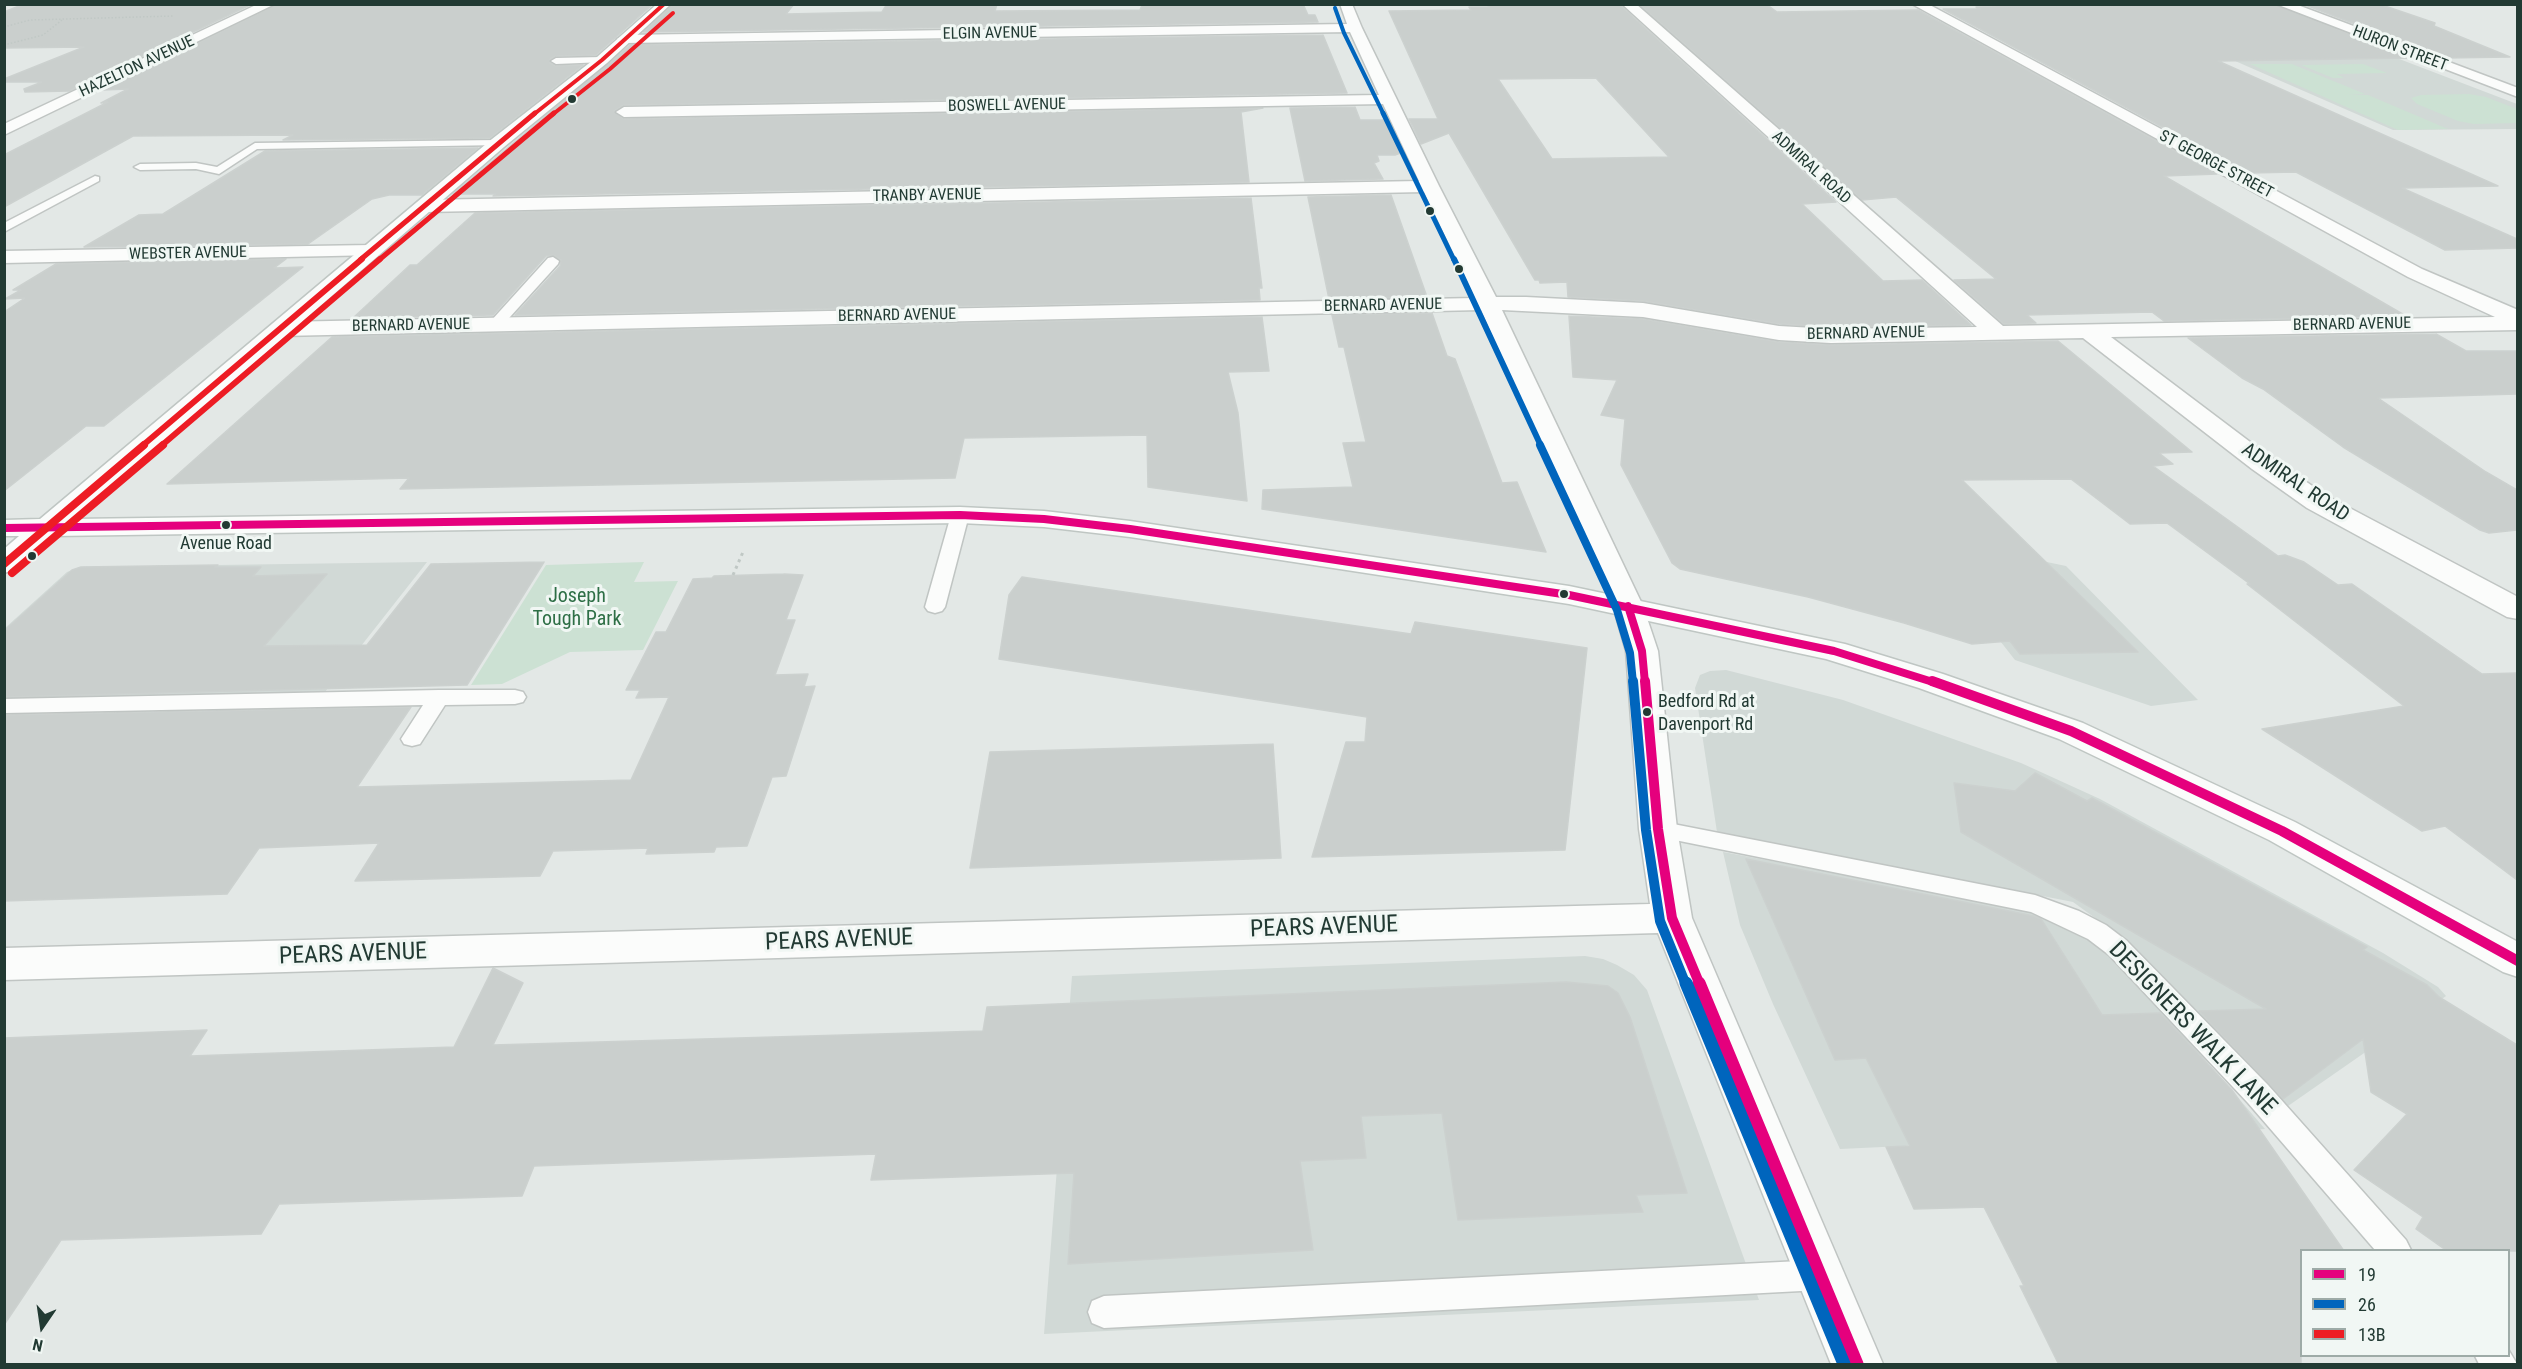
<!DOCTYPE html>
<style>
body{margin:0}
#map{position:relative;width:2522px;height:1369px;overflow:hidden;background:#e3e8e6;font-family:"Roboto Condensed",sans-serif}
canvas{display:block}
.frame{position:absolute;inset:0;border:6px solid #223a33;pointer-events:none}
.legend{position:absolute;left:2300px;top:1249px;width:210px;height:108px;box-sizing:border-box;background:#f1f7f4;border:2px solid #9eaba7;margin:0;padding:8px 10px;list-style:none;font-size:18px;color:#223a33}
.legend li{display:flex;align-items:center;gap:12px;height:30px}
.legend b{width:30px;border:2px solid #9eaba7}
.north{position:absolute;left:12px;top:1297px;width:60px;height:60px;-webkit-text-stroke:4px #f1f7f4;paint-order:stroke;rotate:193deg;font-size:16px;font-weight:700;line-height:24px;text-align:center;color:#223a33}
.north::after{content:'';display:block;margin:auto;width:21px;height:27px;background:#223a33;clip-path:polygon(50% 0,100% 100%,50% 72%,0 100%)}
</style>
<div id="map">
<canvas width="2522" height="1369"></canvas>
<div class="frame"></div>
<ul class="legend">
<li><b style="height:8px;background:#e5007d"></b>19</li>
<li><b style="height:8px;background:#0065bd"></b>26</li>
<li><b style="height:8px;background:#ed1c24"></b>13B</li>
</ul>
<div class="north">N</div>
</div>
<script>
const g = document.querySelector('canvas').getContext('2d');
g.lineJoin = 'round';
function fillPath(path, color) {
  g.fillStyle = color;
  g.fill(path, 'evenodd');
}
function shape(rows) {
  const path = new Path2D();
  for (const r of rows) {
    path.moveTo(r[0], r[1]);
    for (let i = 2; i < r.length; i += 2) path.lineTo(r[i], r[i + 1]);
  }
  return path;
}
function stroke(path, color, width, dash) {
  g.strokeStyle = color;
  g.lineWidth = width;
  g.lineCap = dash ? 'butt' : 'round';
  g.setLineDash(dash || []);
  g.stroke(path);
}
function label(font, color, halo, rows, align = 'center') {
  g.font = font + ' "Roboto Condensed",sans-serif';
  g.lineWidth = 6;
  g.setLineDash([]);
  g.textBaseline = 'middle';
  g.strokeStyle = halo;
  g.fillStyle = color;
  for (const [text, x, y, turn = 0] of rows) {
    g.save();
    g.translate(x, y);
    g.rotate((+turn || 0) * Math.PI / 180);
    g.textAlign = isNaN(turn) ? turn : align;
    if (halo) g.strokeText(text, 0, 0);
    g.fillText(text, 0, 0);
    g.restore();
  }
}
fillPath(shape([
 [2107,5,2258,5,2517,104,2517,129,2393,130],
 [1917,535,2066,566,2198,700,2151,706,2015,660],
 [427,562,321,697,5,703,5,628,67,572,80,567],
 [1726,670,1843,700,2021,763,2100,799,2383,953,2438,987,2446,996,2288,1106,2240,1061,2131,944,2073,902,1717,832,1695,688,1700,675,1710,671],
 [1723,852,2029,909,2068,927,2105,949,2139,983,2265,1129,1840,1149,1773,1004,1740,925],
 [1585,956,1603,959,1617,965,1634,975,1647,990,1759,1300,1044,1334,1072,976]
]), '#d1d9d6');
fillPath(shape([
 [2250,64,2292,64,2365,94,2349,95,2368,95,2448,129,2398,130],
 [2363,64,2387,73,2337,74,2344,78,2333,78,2301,65],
 [2469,94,2486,97,2517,109,2517,123,2474,124,2458,121,2417,104,2411,98,2421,95],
 [644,562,634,582,678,581,643,650,570,652,502,684,471,685,546,565]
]), '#cce1d3');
const building = shape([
 [24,4,252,4,69,91,25,92,24,89,42,82,4,82,4,79,84,47,4,48,4,12,24,4],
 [277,4,653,4,596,55,556,56,550,59,550,63,556,66,583,65,490,138,283,140,293,135,133,136,4,207,4,155,108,102,101,103,128,89,102,90,277,4],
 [673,4,794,4,786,14,882,12,887,4,997,4,995,11,1140,10,1142,5,1303,4,1308,15,1315,15,1318,22,643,32,673,4],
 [1487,4,1620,5,1836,202,1802,204,1883,281,1922,280,1971,325,1831,327,1779,324,1643,301,1568,297,1567,282,1540,283,1539,280,1535,280,1449,133,1421,144,1409,119,1438,119,1389,11,1471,10,1469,7,1489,7,1487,4],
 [1596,78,1669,157,1552,159,1498,79,1596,78],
 [1766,4,1777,12,1918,10,2217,174,2164,176,2406,316,2164,321,2152,312,2027,315,2036,323,2004,324,1954,280,1996,279,1896,197,1862,200,1640,5,1766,4],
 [2274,4,2411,58,2218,61,2498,186,2402,188,2517,239,2517,248,2445,250,2296,172,2248,173,1943,9,1980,9,1976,7,2274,4],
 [2303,4,2382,5,2435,23,2434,26,2510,57,2444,58,2303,4],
 [1323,35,1347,93,624,105,614,111,624,119,1263,108,1241,112,1249,182,493,196,496,194,453,194,630,45,1323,35],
 [1355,107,1360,120,1388,120,1403,152,1395,155,1377,155,1379,161,1374,163,1383,179,1305,181,1290,108,1355,107],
 [478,148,422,195,389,195,372,199,308,244,84,247,139,215,163,214,265,151,478,148],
 [1391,195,1427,297,1329,299,1308,197,1391,195],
 [1251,198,1262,288,1259,288,1260,300,515,315,560,266,561,260,553,255,546,256,493,315,353,318,410,265,417,265,475,213,1251,198],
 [286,259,274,268,303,267,104,426,86,426,4,491,4,312,25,298,5,299,21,290,13,290,56,264,286,259],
 [1432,313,1447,356,1455,359,1502,483,1517,482,1546,552,1262,509,1263,490,1353,487,1343,443,1366,442,1344,347,1339,347,1332,315,1432,313],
 [1569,316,1643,319,1779,342,1831,345,2058,341,2192,452,2159,453,2173,464,2153,466,2278,556,2285,555,2304,562,2338,585,2352,584,2482,674,2517,673,2517,880,2445,826,2422,831,2262,729,2404,706,2247,584,2250,584,2167,523,2130,524,2071,479,1962,480,2138,652,2020,654,2010,641,1972,644,1904,623,1808,597,1680,569,1672,563,1621,465,1625,419,1601,415,1617,380,1573,377,1569,316],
 [1262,317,1269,371,1228,372,1238,413,1247,501,1148,487,1147,435,964,438,955,478,400,489,409,478,167,484,332,337,1262,317],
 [2436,334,2466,351,2517,351,2517,394,2378,398,2486,472,2517,490,2517,530,2489,533,2480,530,2343,447,2263,389,2242,378,2188,338,2436,334],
 [544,562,467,685,4,697,4,631,72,570,81,567,218,565,215,567,261,567,253,576,327,574,264,646,367,645,431,564,544,562],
 [784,574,803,575,786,620,795,620,775,675,808,674,804,687,815,686,786,776,772,777,747,846,716,847,714,852,646,854,648,848,553,851,540,876,355,881,379,843,259,848,227,894,4,901,4,715,411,707,357,787,631,780,669,697,636,698,640,690,626,690,656,632,666,632,693,579,712,578,714,576,784,574],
 [1022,577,1411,634,1415,622,1587,648,1565,850,1312,857,1346,742,1365,742,1367,717,999,659,1009,595,1022,577],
 [1273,744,1281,858,970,868,990,752,1273,744],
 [2035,773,2087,801,2092,798,2367,947,2363,950,2427,985,2439,997,2517,1045,2517,1251,2447,1251,2416,1229,2423,1217,2354,1170,2407,1114,2371,1092,2363,1039,2283,1099,2199,1011,2266,1009,1961,832,1954,783,2015,791,2035,773],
 [1746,859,2034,916,2041,919,2102,1015,2160,1013,2232,1090,2344,1251,2301,1251,2301,1365,2059,1365,2020,1286,2024,1286,1984,1207,1914,1209,1886,1147,1910,1146,1866,1058,1835,1060,1746,859],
 [493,968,523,983,493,1045,983,1031,987,1007,1566,982,1608,986,1618,993,1630,1017,1687,1193,1636,1195,1643,1212,1458,1220,1442,1113,1361,1116,1366,1158,1300,1161,1313,1250,1068,1264,1074,1173,871,1180,876,1154,534,1166,522,1196,279,1204,261,1234,61,1240,4,1325,4,1038,207,1030,190,1056,454,1047,493,968]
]);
fillPath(building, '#cacfcd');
stroke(building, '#ccd1cf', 1.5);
const lane = shape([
 [602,57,605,58,605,62,556,64,551,61,556,58,602,57],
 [498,140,502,141,502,145,257,149,219,174,196,169,140,170,134,167,140,164,196,163,217,167,255,143,498,140],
 [95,176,99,177,99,181,4,232,4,223,95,176],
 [553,257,559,261,558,264,500,328,490,328,488,325,490,322,548,258,553,257],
 [960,510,966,511,969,515,945,607,942,611,935,613,928,611,925,607,951,515,954,511,960,510],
 [439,690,515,690,523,692,526,697,523,702,515,704,445,705,420,744,412,746,404,744,401,739,423,705,4,713,4,699,439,690],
 [1658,821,2035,895,2079,911,2106,925,2127,941,2268,1085,2406,1240,2411,1250,2375,1250,2248,1103,2109,955,2088,939,2031,912,1650,835,1646,829,1650,823,1658,821],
 [1820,1260,1831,1264,1836,1275,1831,1286,1820,1290,1104,1328,1092,1323,1088,1312,1092,1301,1104,1296,1820,1260],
 [2508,1349,2517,1364,2479,1364,2475,1356,2508,1356,2508,1349]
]);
const street = shape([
 [258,4,275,4,4,135,4,124,258,4],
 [1340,4,1352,4,1362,28,1439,186,1496,297,1526,297,1643,303,1779,326,1831,329,1977,327,1622,4,1636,4,2003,326,2495,317,2408,277,1912,4,1928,4,2422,269,2518,310,2518,330,2111,337,2270,457,2327,496,2518,597,2518,619,2507,617,2307,508,2252,469,2083,338,1831,343,1779,340,1643,317,1502,310,1643,606,1658,651,1677,829,1692,918,1883,1364,1831,1364,1658,933,4,980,4,948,1650,904,1639,829,1626,651,1613,606,1481,310,281,336,273,334,270,329,273,324,281,322,1475,298,1424,192,425,212,418,210,416,206,418,202,425,200,1419,181,1383,104,624,117,616,112,624,107,1379,95,1350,32,624,43,617,39,624,35,1347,24,1340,4],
 [2276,4,2295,4,2518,88,2518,97,2276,4],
 [371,245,378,247,381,251,378,255,4,263,4,251,371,245]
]);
const secondary = shape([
 [657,4,671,4,607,63,504,147,74,519,960,507,1044,511,1130,521,1569,586,1845,644,1943,674,2083,723,2295,822,2518,942,2518,977,2503,972,2269,840,2059,739,1919,688,1826,659,1569,604,1130,537,1044,527,960,523,54,536,14,570,4,573,4,549,19,536,4,536,4,520,40,519,492,139,597,57,657,4]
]);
stroke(lane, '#c0c5c3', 3);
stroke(street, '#c0c5c3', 3);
stroke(secondary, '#bfc6c3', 3);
stroke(shape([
 [4,27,30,20,174,16],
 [4,45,43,35,62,20]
]), '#c0c8c5', 1.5, [1.5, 2]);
stroke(shape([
 [733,575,743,552]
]), '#c0c8c5', 3, [3, 4]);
fillPath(lane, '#fbfcfb');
fillPath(street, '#fbfcfb');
fillPath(secondary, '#fbfcfb');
stroke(shape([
 [4,528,960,515,1044,519,1130,529,1569,595,1834,651,1936,683],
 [1628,606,1642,651,1645,683]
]), '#e5007d', 8);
stroke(shape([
 [1645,681,1658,829,1672,918,1700,985],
 [1932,681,2071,731,2282,831,2518,961]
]), '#e5007d', 10);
stroke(shape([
 [1699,983,1857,1364]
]), '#e5007d', 13);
stroke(shape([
 [1335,8,1344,33,1384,115]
]), '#0065bd', 4);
stroke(shape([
 [1383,113,1454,260]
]), '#0065bd', 5);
stroke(shape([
 [1454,259,1541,446]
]), '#0065bd', 6);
stroke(shape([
 [1540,445,1617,610,1630,653,1633,683]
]), '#0065bd', 8);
stroke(shape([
 [1633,681,1646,830,1660,921,1686,985]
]), '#0065bd', 10);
stroke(shape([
 [1686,983,1844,1364]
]), '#0065bd', 13);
stroke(shape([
 [533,115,602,60,664,4]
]), '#ed1c24', 4);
stroke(shape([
 [360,260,535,113]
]), '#ed1c24', 5);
stroke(shape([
 [142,446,362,259]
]), '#ed1c24', 6);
stroke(shape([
 [4,564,144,445]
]), '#ed1c24', 8);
stroke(shape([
 [552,115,610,69,673,13]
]), '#ed1c24', 4);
stroke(shape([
 [379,260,554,113]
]), '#ed1c24', 5);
stroke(shape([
 [161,446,380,259]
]), '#ed1c24', 6);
stroke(shape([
 [12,573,163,445]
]), '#ed1c24', 8);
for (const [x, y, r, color] of [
 [572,99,5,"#223a33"],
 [1430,211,5,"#223a33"],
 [1459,269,5,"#223a33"],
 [226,525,5,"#223a33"],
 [32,556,5,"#223a33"],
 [1564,594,5,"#223a33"],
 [1647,712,5,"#223a33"]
]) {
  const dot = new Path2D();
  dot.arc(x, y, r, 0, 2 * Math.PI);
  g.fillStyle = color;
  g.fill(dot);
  stroke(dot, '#f1f7f4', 2);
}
label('16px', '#223a33', '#f1f7f4', [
 ["ELGIN AVENUE",990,34,-1],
 ["HURON STREET",2400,49,21],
 ["HAZELTON AVENUE",137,67,-25],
 ["BOSWELL AVENUE",1007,106,-1],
 ["ST GEORGE STREET",2216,165,28],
 ["ADMIRAL ROAD",1811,168,42],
 ["TRANBY AVENUE",927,196,-1],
 ["WEBSTER AVENUE",188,254,-1],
 ["BERNARD AVENUE",1383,306,-1],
 ["BERNARD AVENUE",897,316,-1],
 ["BERNARD AVENUE",2352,325,-1],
 ["BERNARD AVENUE",411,326,-1],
 ["BERNARD AVENUE",1866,334,-1]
]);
label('18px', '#223a33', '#f1f7f4', [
 ["Avenue Road",226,544],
 ["Bedford Rd at",1658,702,"left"],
 ["Davenport Rd",1658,725,"left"]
]);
label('20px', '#223a33', '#f1f7f4', [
 ["ADMIRAL ROAD",2295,483,34]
]);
label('20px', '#2e6f46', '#f1f7f4', [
 ["Joseph",577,597],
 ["Tough Park",577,620]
]);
label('24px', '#223a33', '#f1f7f4', [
 ["PEARS AVENUE",1324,928,-2],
 ["PEARS AVENUE",839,941,-2],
 ["PEARS AVENUE",353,955,-2],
 ["DESIGNERS WALK LANE",2192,1029,46]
]);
</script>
